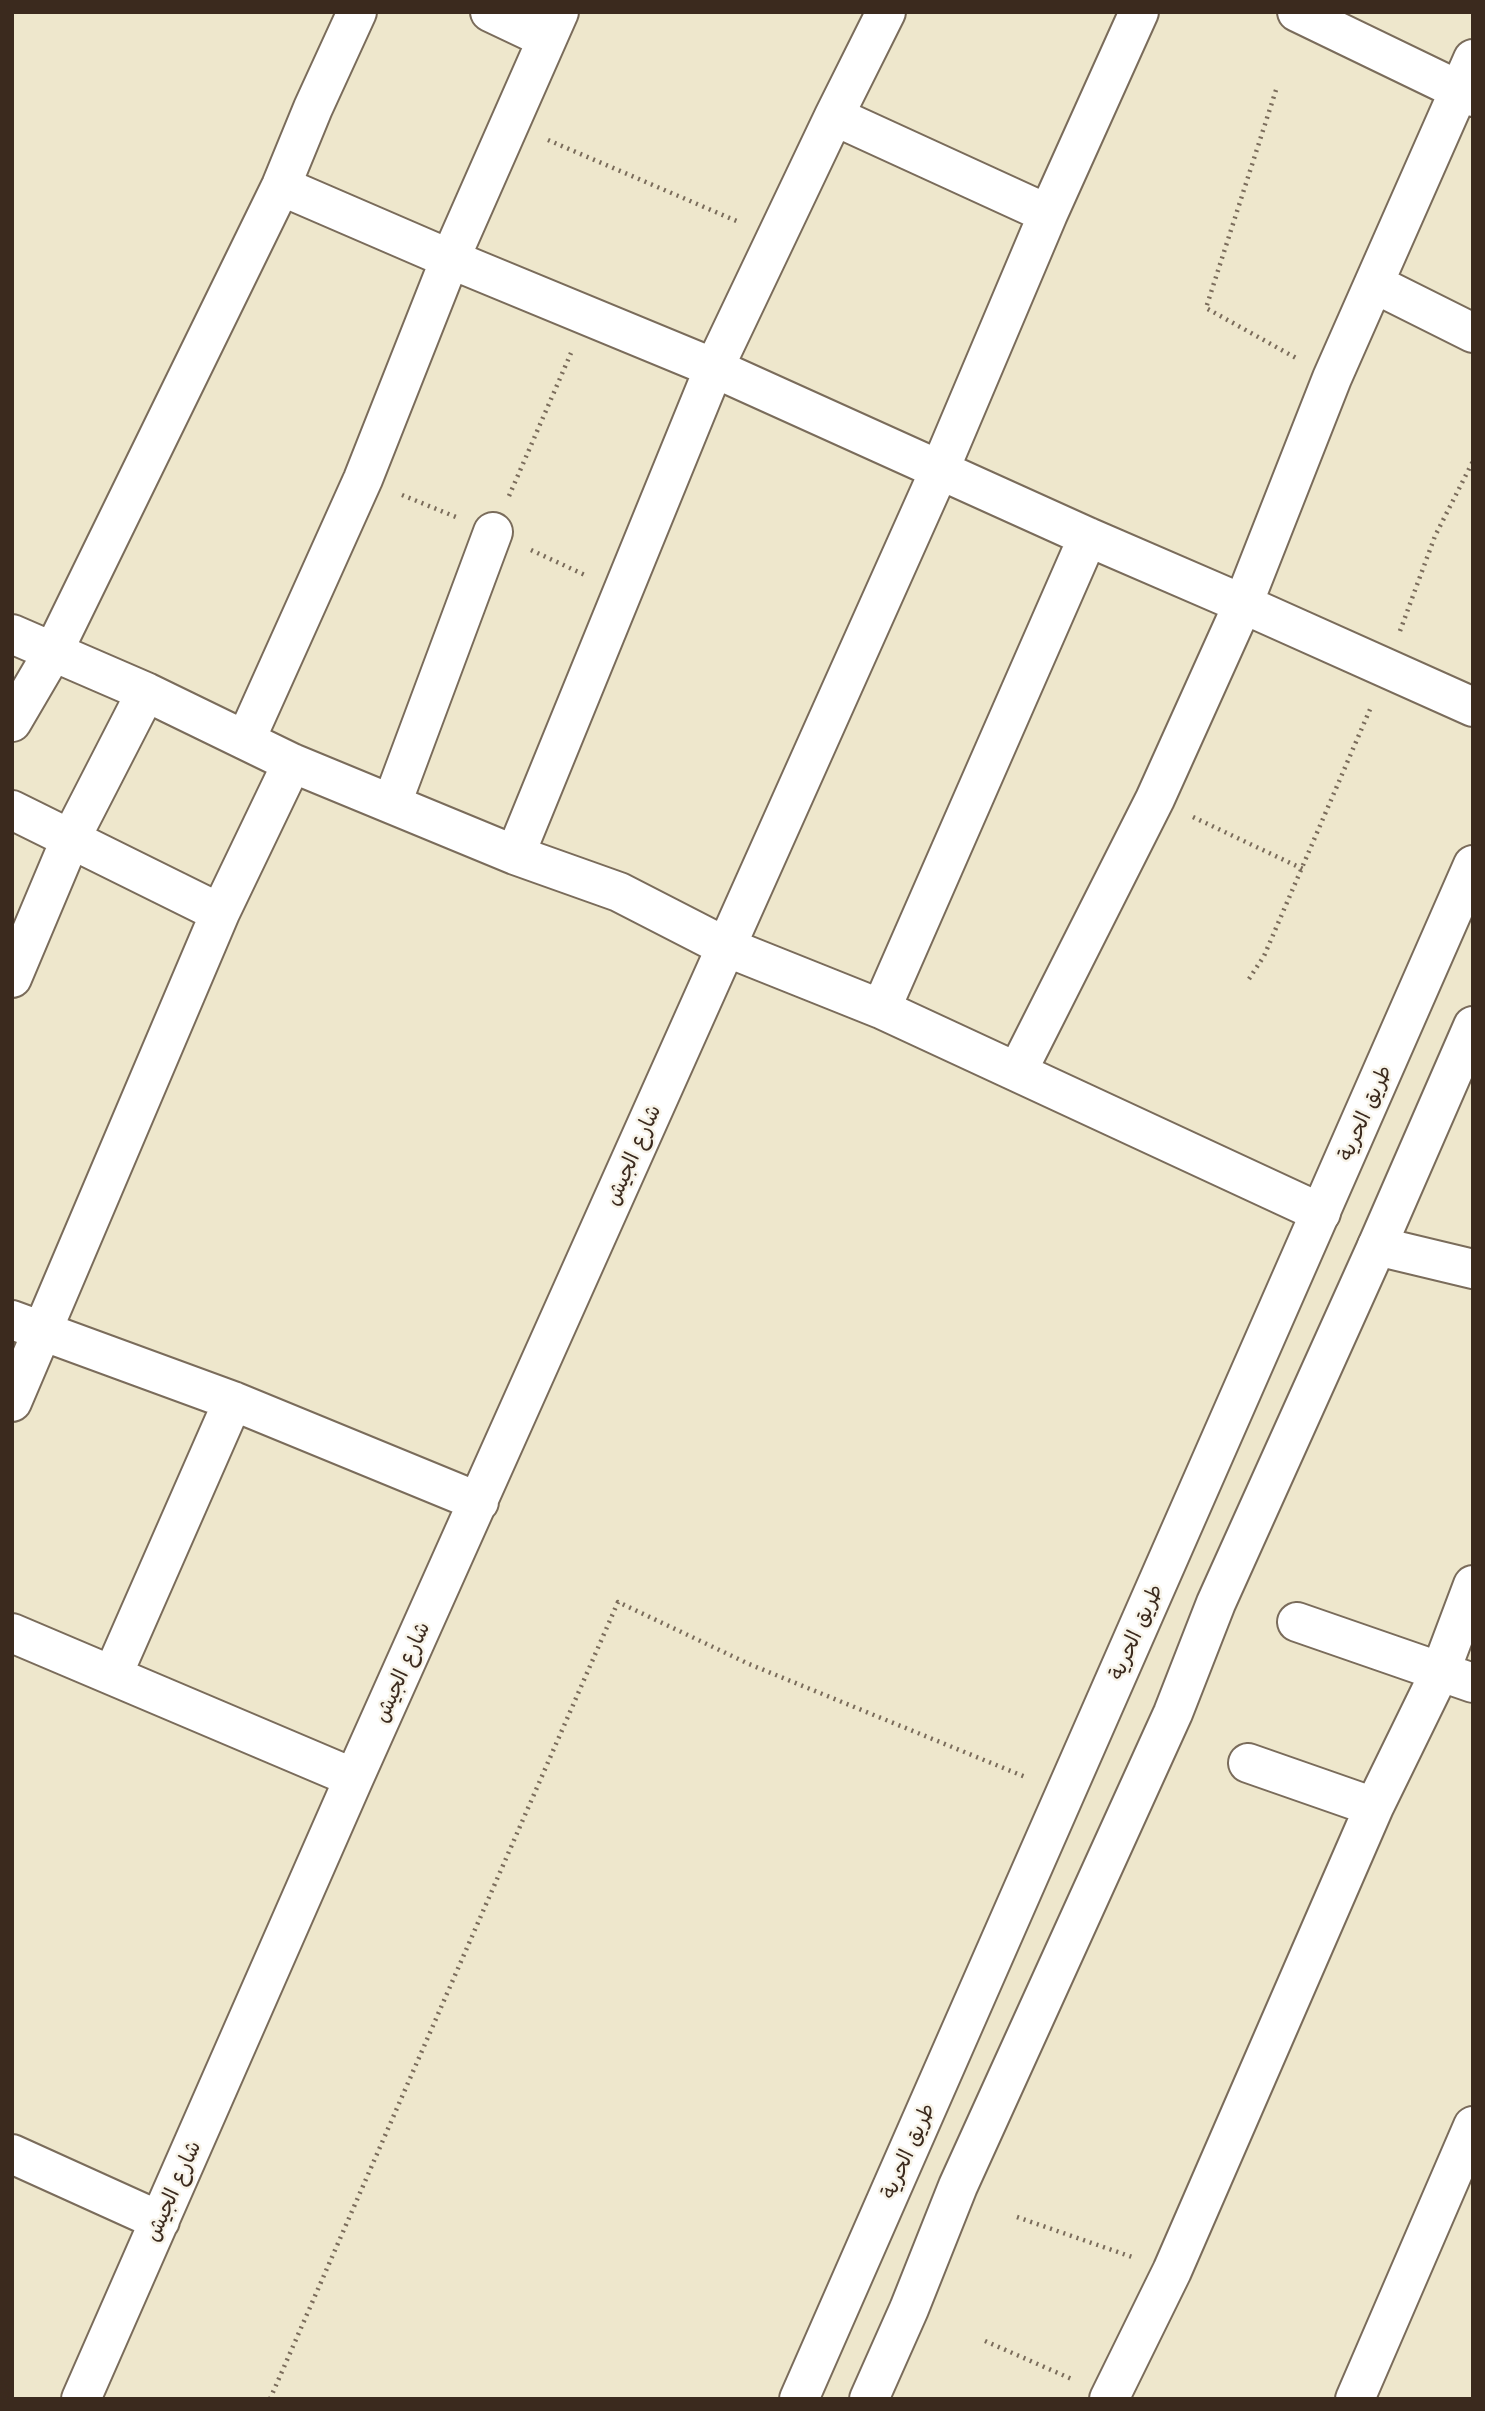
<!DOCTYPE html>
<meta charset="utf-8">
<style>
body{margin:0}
#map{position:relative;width:1485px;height:2411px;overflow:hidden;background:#eee7cc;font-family:Mali,sans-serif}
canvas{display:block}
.frame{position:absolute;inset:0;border:14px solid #3b2a1e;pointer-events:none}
</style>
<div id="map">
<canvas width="1485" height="2411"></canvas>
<div class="frame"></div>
</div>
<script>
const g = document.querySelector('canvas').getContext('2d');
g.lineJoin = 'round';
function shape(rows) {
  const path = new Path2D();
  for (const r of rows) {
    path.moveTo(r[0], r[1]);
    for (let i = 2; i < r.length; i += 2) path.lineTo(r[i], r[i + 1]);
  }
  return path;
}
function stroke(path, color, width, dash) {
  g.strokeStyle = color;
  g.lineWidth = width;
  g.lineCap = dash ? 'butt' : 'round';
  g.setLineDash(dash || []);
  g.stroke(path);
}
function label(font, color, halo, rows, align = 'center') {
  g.font = font + ' Mali,"Playpen Sans Arabic",sans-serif';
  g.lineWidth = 5;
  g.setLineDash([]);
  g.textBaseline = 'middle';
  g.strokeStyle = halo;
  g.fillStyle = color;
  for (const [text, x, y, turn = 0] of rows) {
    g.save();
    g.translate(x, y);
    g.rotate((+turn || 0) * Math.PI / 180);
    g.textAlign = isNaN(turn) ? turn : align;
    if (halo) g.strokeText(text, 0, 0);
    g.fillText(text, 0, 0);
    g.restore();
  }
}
const street = shape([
 [490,12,547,39],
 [1297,12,1473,97],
 [834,116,1048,214],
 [281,186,450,259,714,368,1088,537,1243,604,1473,707],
 [1375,284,1473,333],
 [12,634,146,692,292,763,515,855,619,892,726,947,881,1009,1321,1213],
 [12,722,53,652,281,186,313,108,357,12],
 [246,739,363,479,450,259,559,12],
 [392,803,493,532],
 [12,810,220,913],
 [515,855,714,368,834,116,886,12],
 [12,978,71,838,146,692],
 [881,1009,1088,537],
 [1017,1072,1155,799,1243,604,1332,378,1473,59],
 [1377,1246,1473,1269],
 [12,1320,233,1401,479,1502],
 [12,1402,220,913,292,763],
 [1297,1622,1473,1683],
 [12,1633,354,1778],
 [113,1674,233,1401],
 [1248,1763,1374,1807],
 [12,2154,160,2221],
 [81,2399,354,1778,940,469,1048,214,1139,12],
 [1109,2399,1172,2271,1374,1807,1441,1670,1473,1585],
 [1355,2399,1473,2126]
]);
const secondary = shape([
 [799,2399,1473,865],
 [869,2399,909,2309,958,2186,1173,1713,1216,1603,1377,1246,1473,1026]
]);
stroke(street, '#7a6c5b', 42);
stroke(secondary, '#7a6c5b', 42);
stroke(shape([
 [1276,90,1206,308,1296,358],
 [548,140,739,222],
 [402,495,456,517],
 [509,496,571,353],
 [531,550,587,576],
 [1400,631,1435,536,1473,461],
 [1193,817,1303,869],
 [1249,979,1264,956,1371,707],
 [1017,2217,1135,2258],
 [985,2341,1074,2380],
 [270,2399,618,1602,749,1664,1028,1778]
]), '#7a6c5b', 4.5, [2, 5]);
stroke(street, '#fff', 38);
stroke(secondary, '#fff', 38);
label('21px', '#3b2a1e', '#f7f3e8', [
 ["طريق الحرية",1365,1113,-66],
 ["شارع الجيش",633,1155,-66],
 ["طريق الحرية",1136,1632,-66],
 ["شارع الجيش",402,1672,-66],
 ["طريق الحرية",908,2151,-66],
 ["شارع الجيش",173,2191,-66]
]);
</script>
